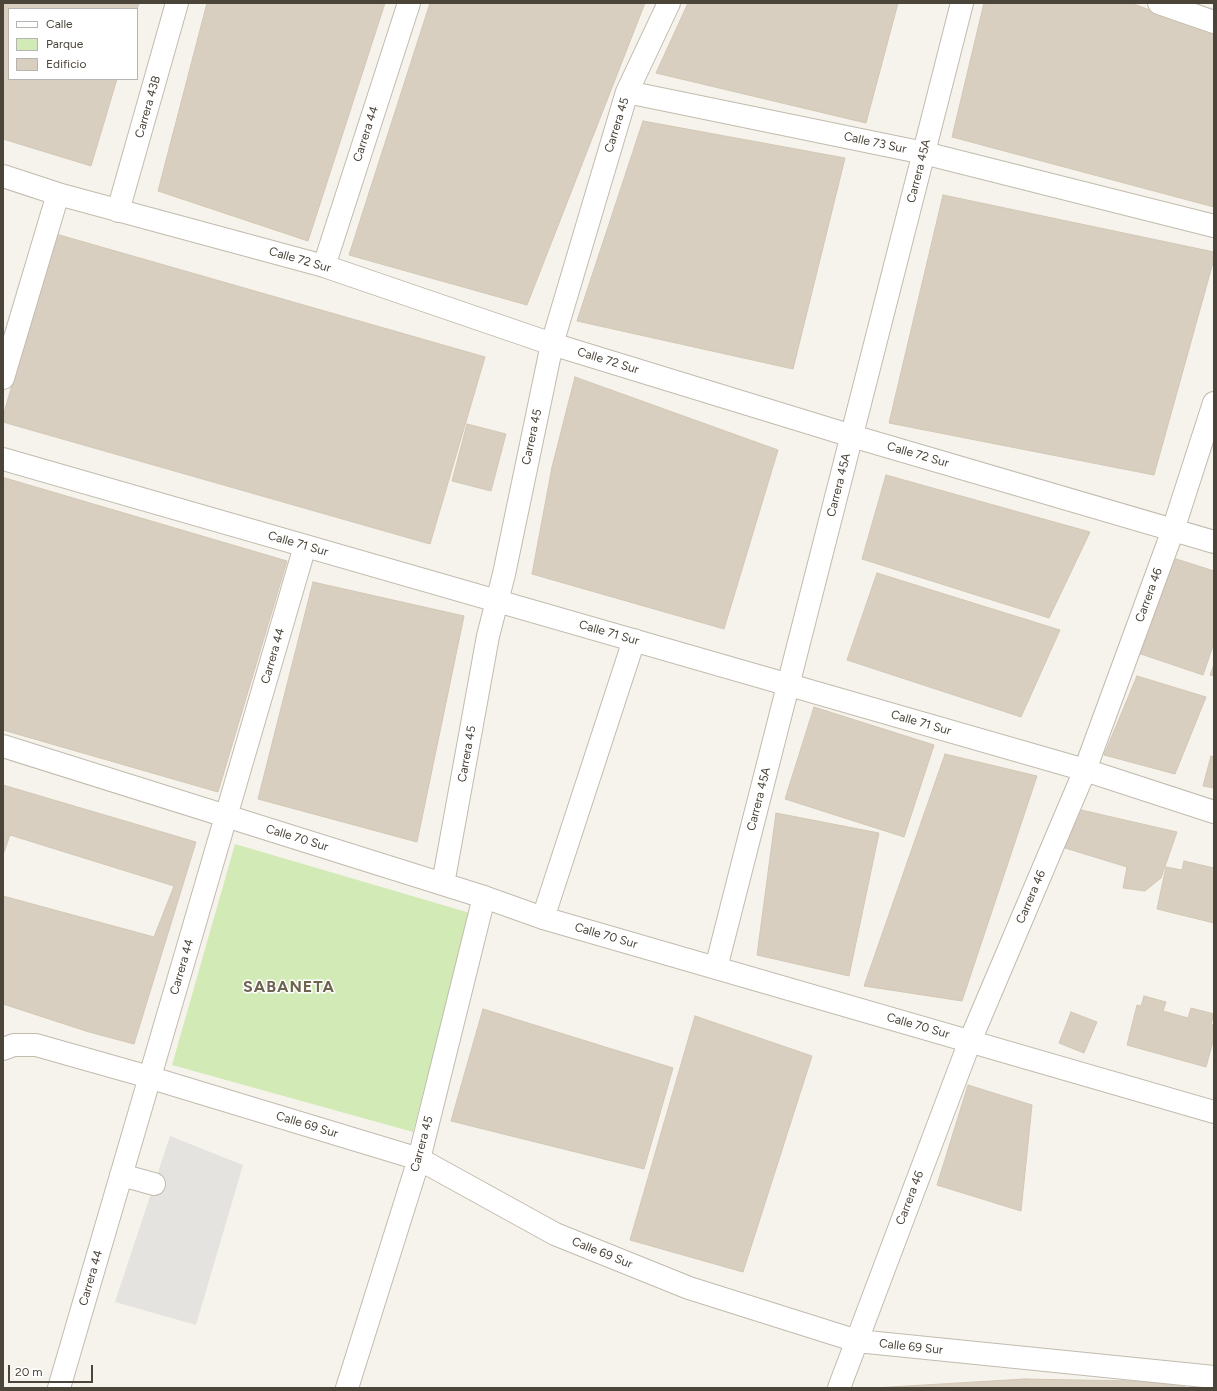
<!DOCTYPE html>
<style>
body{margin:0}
#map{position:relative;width:1217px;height:1391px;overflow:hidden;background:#f6f3ec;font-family:Figtree,sans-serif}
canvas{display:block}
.frame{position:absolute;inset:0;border:4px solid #4b4439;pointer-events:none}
.legend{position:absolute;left:8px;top:8px;width:130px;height:72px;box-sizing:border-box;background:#fff;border:1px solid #b7b4b0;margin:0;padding:5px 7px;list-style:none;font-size:12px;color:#4b4439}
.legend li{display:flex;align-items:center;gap:8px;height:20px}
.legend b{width:20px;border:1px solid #b7b4b0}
.scale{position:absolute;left:8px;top:1365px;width:85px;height:18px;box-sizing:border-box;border:2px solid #4b4439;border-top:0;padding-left:5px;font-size:12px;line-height:14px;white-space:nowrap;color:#4b4439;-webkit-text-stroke:3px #fff;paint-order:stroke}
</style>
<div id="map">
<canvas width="1217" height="1391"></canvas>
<div class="frame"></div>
<ul class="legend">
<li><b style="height:5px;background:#fff"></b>Calle</li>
<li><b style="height:11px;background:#d2eab5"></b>Parque</li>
<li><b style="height:11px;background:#d8cfc1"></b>Edificio</li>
</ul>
<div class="scale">20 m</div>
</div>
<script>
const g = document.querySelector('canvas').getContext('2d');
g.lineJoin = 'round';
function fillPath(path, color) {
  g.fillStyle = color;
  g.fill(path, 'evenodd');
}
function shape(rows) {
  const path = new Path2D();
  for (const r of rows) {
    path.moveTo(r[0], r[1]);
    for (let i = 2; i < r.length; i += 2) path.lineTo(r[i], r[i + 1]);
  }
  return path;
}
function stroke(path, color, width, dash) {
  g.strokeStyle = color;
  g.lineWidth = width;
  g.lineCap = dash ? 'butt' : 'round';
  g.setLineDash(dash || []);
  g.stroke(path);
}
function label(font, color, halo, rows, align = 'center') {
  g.font = font + ' Figtree,sans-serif';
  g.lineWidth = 3;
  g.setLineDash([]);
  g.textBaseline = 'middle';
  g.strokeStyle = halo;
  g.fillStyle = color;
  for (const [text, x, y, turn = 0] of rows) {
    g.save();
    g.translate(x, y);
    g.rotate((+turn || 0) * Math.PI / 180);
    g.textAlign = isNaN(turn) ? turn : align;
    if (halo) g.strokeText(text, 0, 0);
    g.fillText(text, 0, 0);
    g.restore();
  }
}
fillPath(shape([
 [235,844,470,913,413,1132,172,1065]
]), '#d2eab5');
fillPath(shape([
 [170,1136,243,1165,196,1325,115,1302]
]), '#e5e3e0');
const building = shape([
 [3,3,139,3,137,10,9,9,9,79,117,79,91,166,3,139,3,3],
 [207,3,385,3,308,241,158,191,207,3],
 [430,3,645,3,527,305,349,255,430,3],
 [688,3,898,3,866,123,656,73,688,3],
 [984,3,1131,3,1214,34,1214,207,952,137,984,3],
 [643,121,845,158,793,369,577,321,643,121],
 [943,195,1214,252,1214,259,1154,475,889,423,943,195],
 [56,234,485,357,430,544,3,422,3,416,56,234],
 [575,377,778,450,724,629,532,574,552,467,575,377],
 [467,424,506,434,491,491,452,481,467,424],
 [886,475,1090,532,1049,618,862,559,886,475],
 [5,478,287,561,218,792,3,730,3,485,5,478],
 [1170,557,1214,571,1214,643,1203,675,1138,653,1170,557],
 [877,573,1060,630,1021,717,847,660,877,573],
 [313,582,464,616,417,842,258,799,313,582],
 [1214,664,1214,676,1210,675,1214,664],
 [1137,676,1206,697,1175,774,1104,755,1137,676],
 [814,707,934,745,904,837,785,799,814,707],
 [945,754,1037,776,962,1001,864,986,945,754],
 [1211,756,1214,757,1214,788,1203,786,1211,756],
 [3,785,196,842,134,1044,89,1032,3,1004,3,785],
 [1077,809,1177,832,1161,878,1145,891,1123,888,1127,867,1065,848,1077,809],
 [776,813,879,833,849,976,757,955,776,813],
 [10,835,174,886,154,937,3,896,3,855,10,835],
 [1184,861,1214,868,1214,923,1157,909,1166,867,1182,870,1184,861],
 [1144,996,1166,1002,1163,1011,1188,1018,1191,1008,1214,1014,1211,1024,1214,1025,1214,1038,1206,1067,1127,1045,1137,1005,1141,1006,1144,996],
 [483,1009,673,1068,644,1169,451,1121,483,1009],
 [1071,1012,1097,1022,1084,1053,1059,1043,1071,1012],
 [695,1016,812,1056,743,1272,630,1240,695,1016],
 [968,1085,1032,1105,1021,1211,937,1185,968,1085],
 [1025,1379,1186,1382,1184,1388,873,1388,1025,1379]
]);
fillPath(building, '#d8cfc1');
stroke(building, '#d3c7b4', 1);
const minor = shape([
 [1159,3,1214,22],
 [627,92,924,153,1214,226],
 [3,176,58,194,324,266,552,344,852,436,1214,542],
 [118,211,177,3],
 [324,266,409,3],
 [3,378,58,194],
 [3,459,1085,770,1214,812],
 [3,746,484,897,543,918,1214,1112],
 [443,884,488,636,504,574,552,344,627,92,669,3],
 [543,918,634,640],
 [716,968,962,3],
 [3,1049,14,1045,36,1045,135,1073,419,1159,555,1234,689,1288,857,1341,1214,1377],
 [121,1175,154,1184],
 [59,1388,305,546],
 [347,1388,419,1159,484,897],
 [839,1388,970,1041,1085,770,1173,530,1214,403]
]);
stroke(minor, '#c2bbae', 24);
stroke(minor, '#fff', 22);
label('12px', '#4b4439', '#fff', [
 ["Carrera 43B",148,107,-74],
 ["Carrera 45",617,125,-73],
 ["Carrera 44",366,134,-72],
 ["Calle 73 Sur",875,143,12],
 ["Carrera 45A",919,171,-76],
 ["Calle 72 Sur",300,260,16],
 ["Calle 72 Sur",608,361,17],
 ["Carrera 45",532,437,-78],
 ["Calle 72 Sur",918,455,16],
 ["Carrera 45A",839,485,-76],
 ["Calle 71 Sur",298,544,16],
 ["Carrera 46",1149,595,-70],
 ["Calle 71 Sur",609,633,16],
 ["Carrera 44",273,656,-74],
 ["Calle 71 Sur",921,723,16],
 ["Carrera 45",467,754,-80],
 ["Carrera 45A",759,799,-76],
 ["Calle 70 Sur",297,838,17],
 ["Carrera 46",1031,897,-67],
 ["Calle 70 Sur",606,936,16],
 ["Carrera 44",182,967,-74],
 ["Calle 70 Sur",918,1026,16],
 ["Calle 69 Sur",307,1125,17],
 ["Carrera 45",422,1144,-75],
 ["Carrera 46",910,1198,-69],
 ["Calle 69 Sur",602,1253,22],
 ["Carrera 44",91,1278,-74],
 ["Calle 69 Sur",911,1347,6]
]);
g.letterSpacing = '1px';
label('bold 16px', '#6e6250', '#fff', [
 ["SABANETA",289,987]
]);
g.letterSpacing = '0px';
</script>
